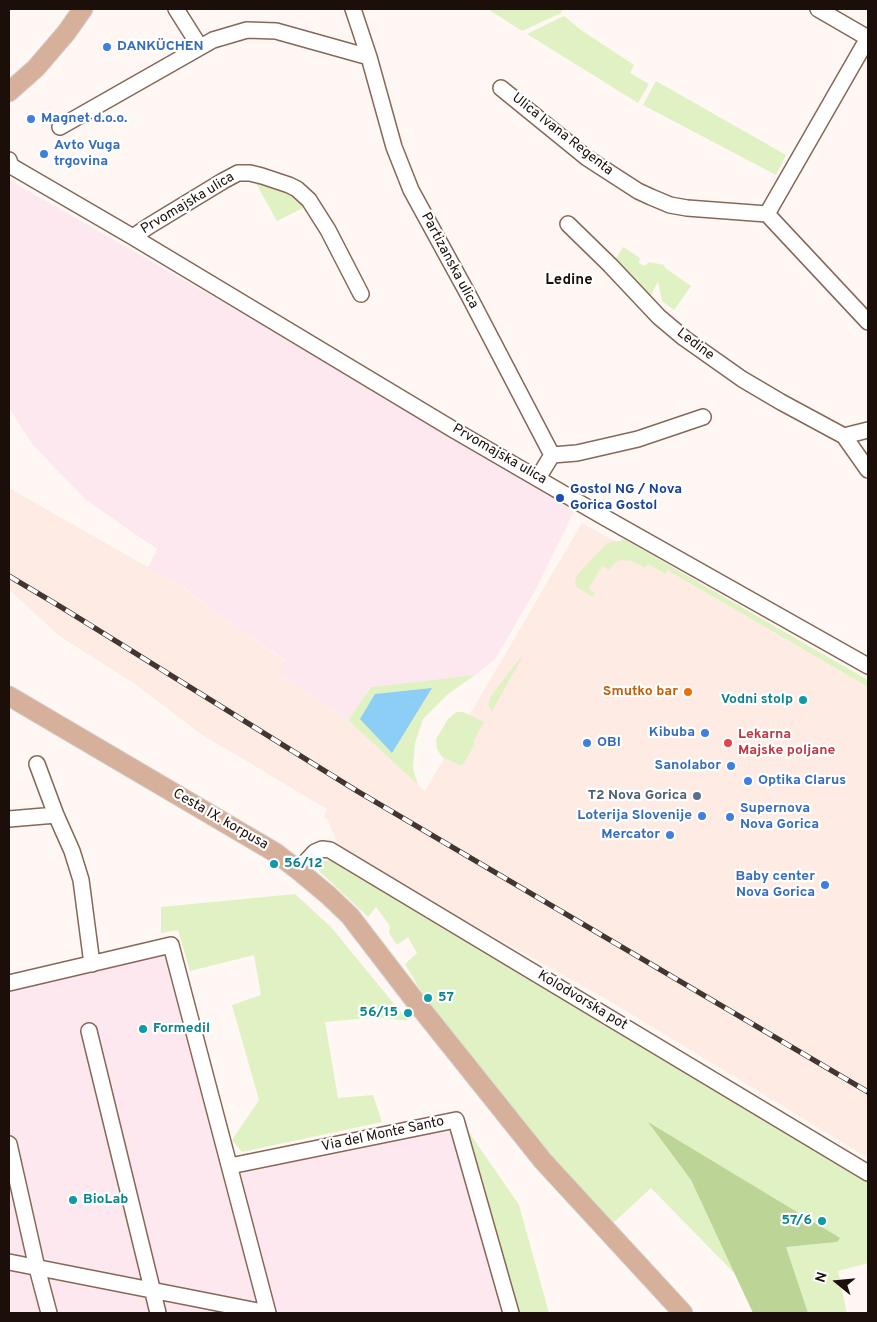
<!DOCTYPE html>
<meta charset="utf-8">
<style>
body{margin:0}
#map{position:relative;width:877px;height:1322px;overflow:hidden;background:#fef7f3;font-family:Overpass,sans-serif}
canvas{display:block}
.frame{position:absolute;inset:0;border:10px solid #1c0f0a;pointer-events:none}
.north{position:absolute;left:812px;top:1257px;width:50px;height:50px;-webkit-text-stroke:4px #fff;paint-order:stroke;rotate:287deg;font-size:14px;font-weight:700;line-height:20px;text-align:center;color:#1c0f0a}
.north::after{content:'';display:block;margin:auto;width:18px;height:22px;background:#1c0f0a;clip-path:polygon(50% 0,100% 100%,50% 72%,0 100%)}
</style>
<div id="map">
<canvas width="877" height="1322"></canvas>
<div class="frame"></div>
<div class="north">N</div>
</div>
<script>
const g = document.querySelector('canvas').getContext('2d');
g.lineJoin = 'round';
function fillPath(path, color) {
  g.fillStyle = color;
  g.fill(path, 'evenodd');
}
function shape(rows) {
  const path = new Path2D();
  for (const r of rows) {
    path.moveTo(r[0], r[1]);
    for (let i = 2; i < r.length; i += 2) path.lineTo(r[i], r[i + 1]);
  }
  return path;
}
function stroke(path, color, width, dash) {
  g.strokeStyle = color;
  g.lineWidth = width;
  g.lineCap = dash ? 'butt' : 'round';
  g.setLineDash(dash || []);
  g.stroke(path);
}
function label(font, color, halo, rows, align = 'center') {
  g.font = font + ' Overpass,sans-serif';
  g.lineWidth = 4.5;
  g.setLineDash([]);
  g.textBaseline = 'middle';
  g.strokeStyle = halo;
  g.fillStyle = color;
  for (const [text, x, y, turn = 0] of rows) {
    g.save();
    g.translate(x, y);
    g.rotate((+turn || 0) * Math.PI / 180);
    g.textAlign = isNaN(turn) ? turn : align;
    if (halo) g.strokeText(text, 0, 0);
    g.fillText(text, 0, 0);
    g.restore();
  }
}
fillPath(shape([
 [9,488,181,586,235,627,285,661,278,674,295,684,348,720,425,791,582,523,667,570,868,687,868,1158,608,1000,340,851,328,820,324,817,327,809,201,734,135,684,58,635,9,589]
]), '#feebe3');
fillPath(shape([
 [9,180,577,505,537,587,496,658,475,675,371,687,348,720,295,684,278,674,285,660,235,627,182,586,148,568,157,549,86,500,33,445,9,408],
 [171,945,230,1166,456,1120,511,1313,9,1313,9,983]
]), '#fde8ef');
fillPath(shape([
 [488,9,563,9,561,13,522,31],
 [564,16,581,30,634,65,630,73,649,84,638,103,527,34],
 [656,81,786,155,776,175,643,105],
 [253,178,289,190,307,206,277,221],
 [623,247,640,258,639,263,644,266,649,262,665,265,664,267,691,286,674,310,662,301,658,281,651,296,614,261],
 [622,538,868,680,868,687,667,570,665,574,648,564,645,568,632,561,621,560,616,562,609,570,602,566,588,589,595,593,593,597,577,587,575,582,577,575,605,545,613,541,621,541],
 [521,657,522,658,492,711,488,704,491,696],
 [475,675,448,694,423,719,415,743,413,769,418,785,348,720,371,687],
 [456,712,463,712,484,722,473,742,475,744,462,766,442,757,437,749,436,739,448,719],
 [330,860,868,1183,868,1263,838,1271,847,1313,808,1313,786,1247,837,1242,649,1123,691,1180,736,1275,651,1188,612,1224,518,1119,470,1055,437,1013,429,1005,405,964,417,953,408,937,397,945,389,933,390,926,376,907,368,917,319,871,321,862],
 [295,894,331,927,408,1021,377,1017,325,1022,338,1098,373,1095,382,1122,242,1152,232,1140,259,1100,232,1005,261,995,254,955,190,971,178,930,161,933,161,907],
 [464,1125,519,1205,549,1313,518,1313]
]), '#e0f2c4');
fillPath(shape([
 [648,1122,840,1238,837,1242,786,1247,808,1313,753,1313,691,1180]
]), '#bcd495');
fillPath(shape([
 [432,688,392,753,360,719,375,694]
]), '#8ccef6');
const minor = shape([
 [176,9,200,47],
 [353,9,369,57,394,147,411,190,469,296,552,455,538,478],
 [818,9,868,38],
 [501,88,587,158,638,191,651,197,670,205,687,208,767,214,868,38],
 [60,127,213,40,247,30,276,31,369,57],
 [9,160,11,166,133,237,454,430,602,516,868,666],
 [767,214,868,322],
 [568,224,610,265,659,317,684,338,742,379,781,402,844,436,868,430],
 [133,237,149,226,223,181,238,173,250,173,262,176,289,185,297,189,309,200,328,230,361,294],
 [844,436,868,470],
 [552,455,577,453,638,439,703,417],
 [37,764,56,815,72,851,81,880,92,964],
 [9,819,56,815],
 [298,870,315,852,322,849,330,850,868,1173],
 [9,983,171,945,268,1313],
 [89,1031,158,1313],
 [9,1144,37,1268,49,1313],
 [230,1166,456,1120,511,1313],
 [9,1262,268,1313]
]);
const major = shape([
 [9,92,36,68,66,33,83,9],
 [9,696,276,853,298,870,328,895,350,916,419,1006,543,1161,683,1313]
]);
stroke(minor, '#886758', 18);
stroke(major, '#d6d4d3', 21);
stroke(minor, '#fff', 15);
stroke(major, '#d6b09b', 19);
const rail = shape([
 [9,576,61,607,357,791,868,1092]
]);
stroke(rail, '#423631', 5.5);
stroke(rail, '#fff', 4, [11]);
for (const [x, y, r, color] of [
 [107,47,5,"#3f7fe0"],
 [31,119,5,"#3f7fe0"],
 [44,154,5,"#3f7fe0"],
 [560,498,5,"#1a4fb4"],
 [688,692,5,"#e8710a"],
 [803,700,5,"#0f9aa8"],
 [705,733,5,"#3f7fe0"],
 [587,743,5,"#3f7fe0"],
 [728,743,5,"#e0444e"],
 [731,766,5,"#3f7fe0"],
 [748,781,5,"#3f7fe0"],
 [697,796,5,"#5c6f8a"],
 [702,816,5,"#3f7fe0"],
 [730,817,5,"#3f7fe0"],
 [670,835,5,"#3f7fe0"],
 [274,864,5,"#0f9aa8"],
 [825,885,5,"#3f7fe0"],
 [428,998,5,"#0f9aa8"],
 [408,1013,5,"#0f9aa8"],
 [143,1029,5,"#0f9aa8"],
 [73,1200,5,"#0f9aa8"],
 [822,1221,5,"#0f9aa8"]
]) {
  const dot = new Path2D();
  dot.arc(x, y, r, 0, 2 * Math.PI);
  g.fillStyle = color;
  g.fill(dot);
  stroke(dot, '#fff', 2);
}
label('bold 14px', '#366cbe', '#fff', [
 ["DANKÜCHEN",117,47],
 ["Magnet d.o.o.",41,119],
 ["Avto Vuga",54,146],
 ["trgovina",54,162],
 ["Kibuba",695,733,"right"],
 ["OBI",597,743],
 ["Sanolabor",721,766,"right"],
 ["Optika Clarus",758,781],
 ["Supernova",740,809],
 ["Nova Gorica",740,825],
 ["Loterija Slovenije",692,816,"right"],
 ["Mercator",660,835,"right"],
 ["Baby center",815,877,"right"],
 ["Nova Gorica",815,893,"right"]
], 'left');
label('14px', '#1c0f0a', '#fff', [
 ["Ulica Ivana Regenta",562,135,38],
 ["Prvomajska ulica",188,204,-31],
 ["Partizanska ulica",449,261,62],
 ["Ledine",695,345,37],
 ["Prvomajska ulica",499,455,30],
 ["Cesta IX. korpusa",220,820,30],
 ["Kolodvorska pot",582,1001,31],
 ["Via del Monte Santo",383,1135,-12]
]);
label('bold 14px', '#164399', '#fff', [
 ["Gostol NG / Nova",570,490],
 ["Gorica Gostol",570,506]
], 'left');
label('bold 14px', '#c56008', '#fff', [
 ["Smutko bar",678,692]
], 'right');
label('bold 14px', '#0d838f', '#fff', [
 ["Vodni stolp",793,700,"right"],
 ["56/12",284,864],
 ["57",438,998],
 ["56/15",398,1013,"right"],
 ["Formedil",153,1029],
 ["BioLab",83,1200],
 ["57/6",812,1221,"right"]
], 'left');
label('bold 14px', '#be3a42', '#fff', [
 ["Lekarna",738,735],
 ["Majske poljane",738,751]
], 'left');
label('bold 14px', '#4e5e75', '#fff', [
 ["T2 Nova Gorica",687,796]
], 'right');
label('bold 15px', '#1c0f0a', '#fff', [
 ["Ledine",569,281]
]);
</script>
